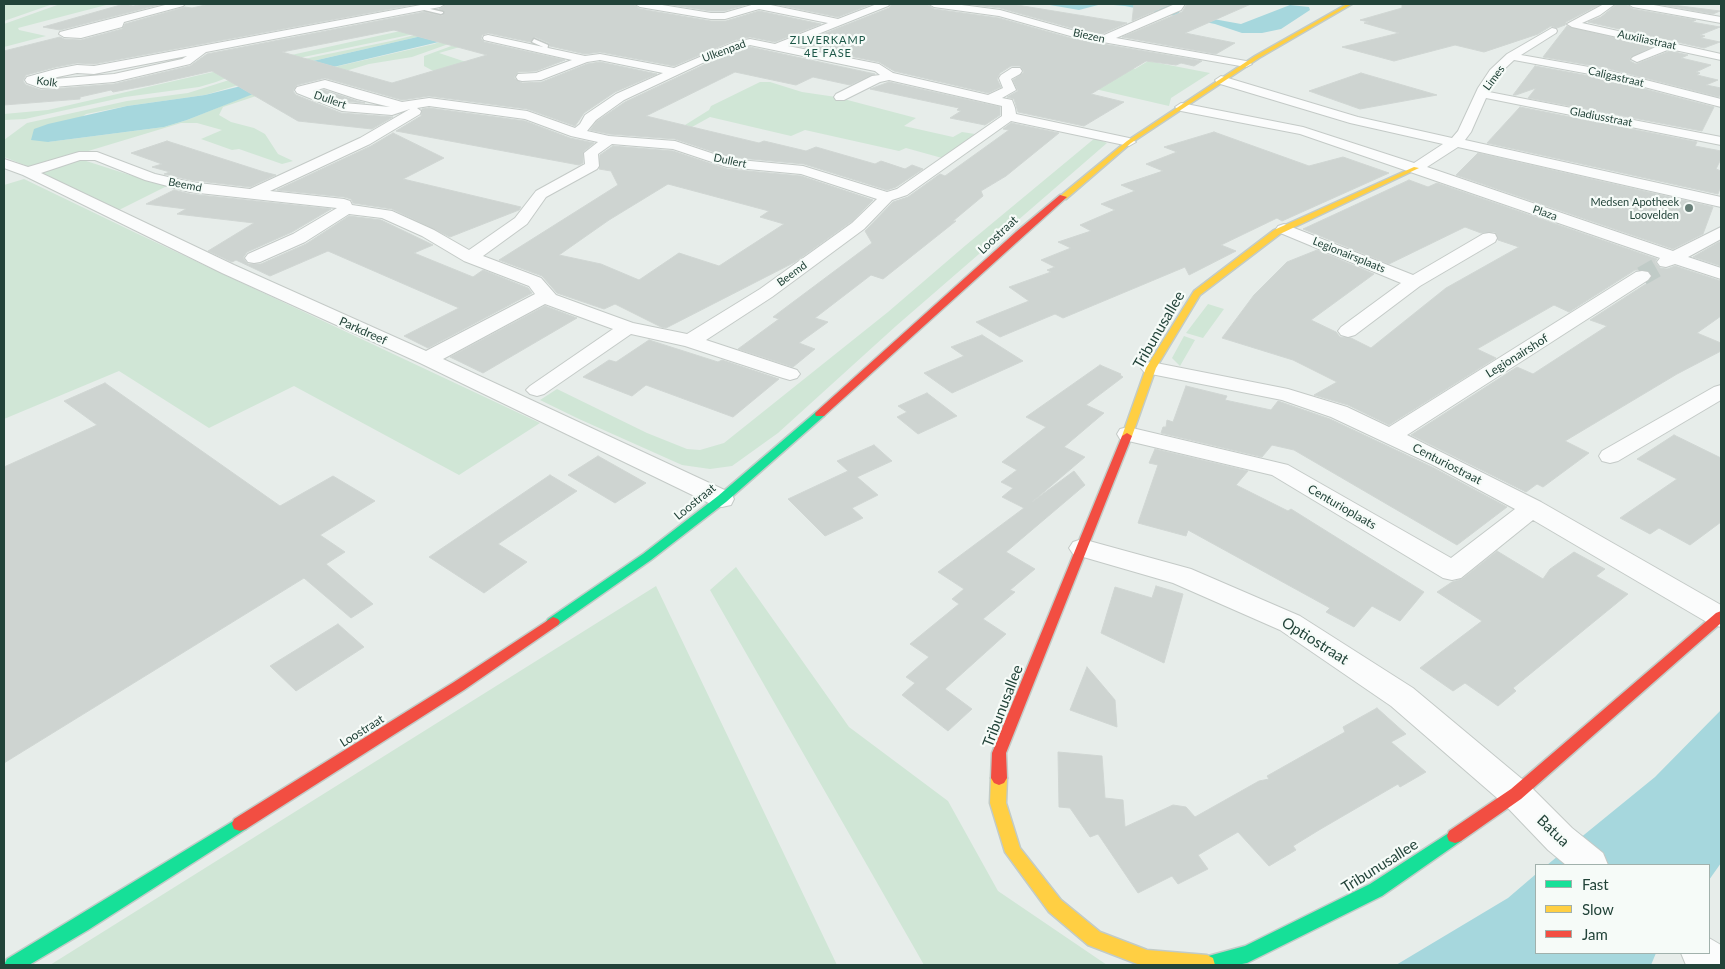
<!DOCTYPE html>
<style>
body{margin:0}
#map{position:relative;width:1725px;height:969px;overflow:hidden;background:#e7edea;font-family:Lato,sans-serif}
canvas{display:block}
.frame{position:absolute;inset:0;border:5px solid #224339;pointer-events:none}
.legend{position:absolute;left:1535px;top:864px;width:175px;height:90px;box-sizing:border-box;background:#f6fbf8;border:1px solid #a1b1ac;margin:0;padding:6px 9px;list-style:none;font-size:15px;color:#224339}
.legend li{display:flex;align-items:center;gap:10px;height:25px}
.legend b{width:25px;border:1px solid #a1b1ac}
</style>
<div id="map">
<canvas width="1725" height="969"></canvas>
<div class="frame"></div>
<ul class="legend">
<li><b style="height:6px;background:#16e098"></b>Fast</li>
<li><b style="height:6px;background:#ffcf43"></b>Slow</li>
<li><b style="height:6px;background:#f24e42"></b>Jam</li>
</ul>
</div>
<script>
const g = document.querySelector('canvas').getContext('2d');
g.lineJoin = 'round';
function fillPath(path, color) {
  g.fillStyle = color;
  g.fill(path, 'evenodd');
}
function shape(rows) {
  const path = new Path2D();
  for (const r of rows) {
    path.moveTo(r[0], r[1]);
    for (let i = 2; i < r.length; i += 2) path.lineTo(r[i], r[i + 1]);
  }
  return path;
}
function stroke(path, color, width, dash) {
  g.strokeStyle = color;
  g.lineWidth = width;
  g.lineCap = dash ? 'butt' : 'round';
  g.setLineDash(dash || []);
  g.stroke(path);
}
function label(font, color, halo, rows, align = 'center') {
  g.font = font + ' Lato,sans-serif';
  g.lineWidth = 4.5;
  g.setLineDash([]);
  g.textBaseline = 'middle';
  g.strokeStyle = halo;
  g.fillStyle = color;
  for (const [text, x, y, turn = 0] of rows) {
    g.save();
    g.translate(x, y);
    g.rotate((+turn || 0) * Math.PI / 180);
    g.textAlign = isNaN(turn) ? turn : align;
    if (halo) g.strokeText(text, 0, 0);
    g.fillText(text, 0, 0);
    g.restore();
  }
}
fillPath(shape([
 [4,4,53,4,4,21],
 [60,4,110,4,18,28,19,30,46,36,4,47,4,24],
 [446,21,409,35,294,59,264,61],
 [450,26,457,26,469,31,471,36,412,57,369,64,312,81,291,78,304,74,434,44,458,35,455,32,439,32,300,64,270,75,252,73,270,66,391,41],
 [476,37,484,40,439,53,478,66,486,65,525,75,437,73,424,66,424,56],
 [1047,53,1135,69,1148,61,1210,73,1171,98,1169,106,1082,86,1023,66,968,57],
 [252,63,260,65,216,82,199,87,125,97,25,119,4,120,4,114,48,110],
 [245,75,262,78,205,95,127,106,86,114,48,142,164,127,187,120,284,81,259,95,223,107,219,115,231,122,254,128,265,134,278,154,293,161,282,164,239,149,232,150,201,139,222,130,197,123,181,123,32,168,4,157,4,140,27,123,127,101,188,93],
 [760,82,770,82,802,92,836,97,916,118,904,126,953,137,962,132,975,134,942,158,906,148,899,151,805,130,791,136,710,117,692,127,685,125,709,110,711,106],
 [1095,138,1107,143,896,326,778,433,732,466,710,469,682,465,579,419,540,400,557,389,647,433,687,449,700,450,724,443,888,312,966,245],
 [74,160,83,160,133,176,169,185,117,211,41,173,42,171],
 [24,179,136,233,540,423,459,475,294,386,209,428,119,371,4,419,4,185],
 [1208,304,1224,309,1203,338,1186,333],
 [1184,336,1195,340,1180,366,1172,358],
 [736,567,849,727,948,801,998,891,1107,965,924,965,710,590],
 [656,586,837,965,50,965]
]), '#d0e6d6');
fillPath(shape([
 [1044,4,1168,4,1180,13,1241,24,1290,5,1309,7,1310,10,1281,29,1262,33,1242,33,1215,24,1125,6,1102,4,1079,10],
 [439,32,447,40,304,74,187,120,164,127,48,142,31,140,34,129,48,124,127,106,205,95,237,87,300,64],
 [1721,710,1721,863,1709,880,1709,865,1547,865,1655,777],
 [1536,874,1536,953,1656,953,1651,965,1396,965,1508,898]
]), '#a6d7dd');
const building = shape([
 [124,4,133,6,144,4,162,4,60,30,43,27,124,4],
 [210,4,417,4,94,64,77,63,56,67,26,75,23,81,26,85,41,90,114,84,190,66,207,54,424,12,442,16,444,11,439,9,447,4,633,4,640,9,711,21,726,21,759,11,821,24,775,42,750,37,735,40,674,66,600,52,585,54,550,46,549,43,535,37,530,42,488,33,482,35,481,39,484,42,565,60,536,71,518,72,514,78,522,83,542,82,587,64,600,62,657,74,615,92,584,113,575,126,527,109,429,96,402,100,325,78,297,85,293,91,296,95,341,113,393,117,372,129,298,121,212,71,150,85,113,92,111,90,80,97,80,99,4,105,4,51,60,37,64,39,81,40,122,29,125,24,185,7,192,8,210,4],
 [394,30,487,55,392,83,282,52,394,30],
 [666,4,749,4,724,11,711,11,666,4],
 [774,4,872,4,838,17,774,4],
 [892,4,927,4,934,9,999,18,1074,39,1202,61,1194,66,1181,63,1176,65,1146,61,1091,94,1124,102,1084,126,1018,112,1014,99,1007,97,1018,91,1013,80,1024,72,1020,66,1011,66,1000,73,997,79,1001,87,988,93,894,71,879,62,795,45,889,8,892,4],
 [967,4,1011,4,1127,23,1102,34,1075,29,1000,8,967,4],
 [1134,4,1171,4,1132,21,1134,4],
 [1187,4,1251,4,1185,33,1235,43,1216,54,1122,37,1182,12,1187,4],
 [1402,4,1601,4,1566,22,1565,25,1557,28,1551,26,1538,34,1484,52,1455,45,1394,61,1342,47,1399,33,1364,23,1369,22,1360,20,1402,8,1402,4],
 [1617,4,1626,4,1633,9,1696,20,1692,22,1720,27,1700,35,1705,36,1701,38,1720,42,1704,48,1588,22,1601,17,1617,4],
 [1657,4,1665,4,1720,11,1713,14,1657,4],
 [1567,26,1652,47,1630,58,1630,61,1636,64,1670,51,1688,55,1681,58,1711,65,1696,72,1700,73,1697,75,1718,80,1706,85,1721,88,1721,93,1719,97,1606,68,1543,57,1567,26],
 [750,47,875,74,850,85,813,77,796,85,735,72,646,116,759,143,764,141,806,151,816,147,875,164,881,161,905,169,912,165,923,169,896,187,887,190,804,164,729,157,675,139,609,134,590,130,597,121,625,102,714,60,750,47],
 [1535,66,1606,79,1714,107,1702,131,1528,98,1536,88,1516,95,1513,95,1535,66],
 [1361,73,1437,95,1360,109,1309,91,1361,73],
 [889,82,1000,107,1000,115,985,125,950,118,961,111,957,110,959,108,870,89,889,82],
 [324,90,357,101,365,103,344,101,319,91,324,90],
 [1520,107,1697,142,1695,146,1721,151,1721,159,1716,169,1721,171,1721,186,1718,194,1487,143,1520,107],
 [429,108,525,121,570,138,594,143,583,152,583,163,579,165,396,131,421,116,422,109,429,108],
 [1011,123,1059,133,1006,176,981,191,983,196,953,221,956,221,883,279,871,275,815,318,828,322,799,343,815,349,793,367,738,349,779,319,773,317,872,243,865,231,893,202,908,197,940,174,945,176,1009,130,1003,129,1011,123],
 [1214,132,1309,166,1343,157,1389,173,1282,221,1277,218,1221,245,1236,251,1189,275,1185,267,1063,318,1055,314,1000,337,976,322,1029,301,1009,287,1051,272,1047,270,1055,267,1041,260,1071,248,1058,242,1091,231,1080,225,1115,210,1101,204,1135,191,1121,185,1163,171,1146,164,1177,152,1164,147,1214,132],
 [393,133,444,158,403,179,521,207,519,210,450,237,392,209,353,203,351,199,344,197,277,190,371,146,393,133],
 [167,141,264,172,276,175,250,187,190,180,164,174,170,172,152,167,162,164,131,153,167,141],
 [613,146,673,151,727,169,801,176,873,200,851,222,795,262,666,328,661,327,615,304,604,309,557,293,542,276,499,260,618,185,611,171,599,169,600,155,613,146],
 [668,184,769,211,760,217,784,224,719,266,679,253,639,280,601,264,559,255,609,220,668,184],
 [1478,153,1713,207,1703,234,1673,249,1456,175,1478,153],
 [1409,180,1428,187,1437,183,1657,259,1655,262,1660,268,1667,269,1675,266,1721,281,1721,316,1697,333,1721,343,1721,351,1677,374,1565,441,1589,453,1543,487,1537,484,1526,492,1411,435,1517,367,1533,374,1607,326,1590,320,1649,282,1653,276,1648,270,1635,270,1569,312,1554,305,1477,349,1496,358,1389,425,1348,405,1314,395,1337,382,1293,360,1222,338,1254,295,1287,262,1317,250,1374,274,1311,320,1336,332,1340,337,1351,338,1371,348,1446,288,1519,247,1498,240,1495,232,1481,233,1465,227,1389,264,1303,229,1409,180],
 [174,190,190,194,331,209,292,232,247,252,243,258,248,264,261,264,306,244,349,216,381,220,433,245,414,253,473,277,483,270,528,288,532,293,428,348,404,336,459,308,328,251,270,276,236,260,232,262,208,251,254,223,177,214,186,209,146,204,174,190],
 [1719,242,1721,243,1721,266,1693,257,1719,242],
 [545,306,577,318,483,373,450,357,545,306],
 [982,335,1023,361,952,393,924,373,964,356,951,347,982,335],
 [649,340,718,362,722,360,779,379,733,417,646,385,632,396,583,377,609,360,616,362,649,340],
 [1100,365,1121,374,1120,375,1123,377,1086,405,1104,413,1064,447,1085,457,1032,502,1074,471,1085,485,1006,552,1035,569,1010,590,1015,592,983,619,1006,634,945,689,972,709,948,731,902,695,915,683,906,677,929,657,910,644,959,604,952,599,964,589,938,572,1024,508,1002,497,1013,488,1001,482,1017,470,1002,462,1046,427,1026,417,1100,365],
 [105,383,280,506,333,476,375,501,320,535,345,552,326,564,373,604,351,618,304,578,4,763,4,467,97,425,64,401,105,383],
 [1186,386,1227,396,1225,400,1271,410,1278,401,1330,419,1432,467,1507,507,1457,545,1294,450,1272,445,1262,457,1161,433,1163,427,1166,427,1167,420,1173,422,1186,386],
 [927,393,957,416,918,434,897,417,907,412,898,406,927,393],
 [1674,435,1721,458,1721,522,1690,545,1659,528,1650,534,1620,518,1677,479,1637,459,1674,435],
 [874,445,892,461,857,477,878,495,852,508,863,518,825,536,788,499,848,471,837,461,874,445],
 [1155,449,1248,471,1236,485,1288,511,1291,509,1424,592,1400,621,1372,606,1354,627,1326,612,1330,608,1188,530,1186,536,1138,523,1158,465,1149,463,1155,449],
 [598,456,646,483,615,503,568,475,598,456],
 [550,475,577,491,498,544,527,562,484,593,429,557,550,475],
 [1497,551,1543,579,1550,569,1574,552,1605,569,1596,576,1628,594,1513,688,1516,691,1498,706,1465,683,1453,691,1420,668,1482,621,1437,592,1452,582,1462,579,1497,551],
 [1156,586,1183,594,1164,663,1101,633,1115,587,1152,598,1156,586],
 [338,624,364,647,296,691,270,666,338,624],
 [1087,667,1115,700,1117,727,1070,710,1087,667],
 [1377,708,1406,734,1391,742,1426,772,1400,787,1398,784,1319,830,1293,846,1296,850,1269,866,1238,832,1198,855,1208,869,1178,884,1172,876,1138,893,1098,834,1090,837,1070,808,1059,807,1058,752,1102,756,1105,798,1123,800,1125,827,1173,805,1186,807,1195,817,1259,781,1269,779,1267,776,1345,732,1343,727,1377,708]
]);
fillPath(building, '#ced4d1');
stroke(building, '#d0d6d3', 1);
stroke(shape([
 [1642,276,1656,268]
]), '#c0cbc7', 19, [19, 9]);
const lane = shape([
 [422,7,443,12,443,13,441,14,420,9,422,7],
 [534,39,548,45,547,51,543,51,543,47,532,42,534,39]
]);
const street = shape([
 [169,4,185,4,183,6,124,22,122,27,81,38,64,37,59,34,60,32,169,4],
 [426,4,445,4,440,7,206,52,190,64,114,82,41,88,27,83,25,80,27,77,56,69,77,65,94,66,426,4],
 [187,56,182,59,114,74,43,80,77,73,94,74,187,56],
 [635,4,656,4,711,13,724,13,755,4,766,4,838,19,877,4,890,4,888,6,788,46,879,64,893,73,988,95,1003,88,999,78,1001,75,1012,68,1020,68,1022,71,1020,74,1011,79,1016,90,1002,98,1012,100,1015,108,1016,114,1129,138,1136,142,1129,146,1011,121,907,195,892,200,864,229,772,297,706,340,797,370,800,374,797,378,790,380,783,378,685,346,631,334,544,394,537,396,530,394,526,390,530,386,613,329,545,304,443,359,731,493,734,499,731,505,722,507,713,505,420,363,222,273,23,175,4,168,4,159,28,167,79,152,97,152,155,174,190,182,250,189,360,138,410,109,392,115,342,111,297,93,295,90,297,87,325,80,402,102,429,98,527,111,575,128,580,124,585,115,616,94,663,73,600,60,587,62,541,80,522,81,518,80,516,77,518,74,536,73,572,60,484,40,483,38,484,36,488,35,585,56,600,54,674,68,735,42,750,39,775,44,828,23,759,9,725,19,711,19,640,7,635,4],
 [750,45,875,71,880,75,872,76,836,94,834,97,836,100,844,100,880,82,889,80,1002,106,1002,116,897,189,887,192,803,166,729,159,675,141,609,136,587,131,596,120,624,100,713,58,750,45],
 [324,88,357,99,390,107,344,103,313,91,324,88],
 [429,106,525,119,571,136,598,142,584,153,585,164,536,191,515,218,469,250,434,230,392,211,352,205,350,201,344,199,270,191,370,144,420,114,421,111,417,108,429,106],
 [612,144,673,149,727,167,801,174,877,199,852,223,760,289,687,334,633,323,556,295,541,278,483,256,527,224,546,197,597,169,599,166,598,154,612,144],
 [80,160,95,160,145,180,190,192,337,208,293,234,248,254,245,258,248,262,254,263,260,262,305,242,349,214,382,218,422,236,464,261,529,286,535,294,426,351,234,265,41,173,80,160],
 [929,4,954,4,1000,10,1075,31,1102,36,1175,4,1185,4,1181,10,1116,38,1246,61,1252,64,1246,67,1074,37,999,16,934,7,929,4],
 [1604,4,1615,4,1600,15,1582,23,1721,54,1721,60,1670,49,1637,62,1631,59,1633,57,1658,46,1572,27,1567,24,1604,4],
 [1628,4,1648,4,1721,17,1721,23,1633,7,1628,4],
 [1552,28,1556,29,1557,31,1556,33,1521,55,1606,70,1721,99,1721,107,1606,77,1514,60,1498,75,1489,92,1721,137,1721,145,1486,98,1471,132,1465,140,1721,197,1721,207,1458,147,1427,167,1673,251,1721,227,1721,239,1688,257,1721,268,1721,279,1675,264,1666,267,1660,266,1657,262,1660,258,1300,134,1181,111,1175,107,1181,103,1303,127,1414,163,1443,144,1350,123,1217,83,1215,80,1221,76,1358,117,1452,138,1458,131,1478,88,1490,70,1507,54,1552,28],
 [1284,224,1413,275,1483,234,1489,233,1495,234,1497,238,1495,242,1420,286,1355,335,1348,337,1341,335,1338,331,1341,327,1401,283,1278,232,1276,229,1278,226,1284,224],
 [1642,271,1648,272,1651,276,1648,280,1407,435,1541,502,1721,605,1721,627,1710,624,1533,520,1461,578,1452,580,1443,578,1272,475,1120,439,1117,434,1120,429,1128,427,1288,465,1451,558,1515,509,1433,465,1331,417,1282,400,1151,374,1144,372,1141,368,1144,364,1151,362,1288,389,1347,407,1389,427,1636,272,1642,271],
 [1721,385,1721,400,1618,461,1610,463,1602,461,1599,456,1602,451,1714,387,1721,385],
 [1082,539,1191,569,1300,616,1413,688,1528,784,1572,828,1603,853,1608,865,1566,865,1548,850,1504,804,1391,706,1280,630,1173,583,1073,554,1069,548,1073,542,1082,539],
 [1709,938,1721,945,1721,965,1686,965,1681,953,1709,953,1709,938]
]);
const fast = shape([
 [820,411,825,414,824,416,726,502,651,560,558,625,553,627,548,625,546,622,548,619,643,554,718,496,816,412,820,411],
 [240,817,246,819,248,824,246,829,88,930,29,965,4,965,7,959,240,817],
 [1455,829,1461,831,1463,836,1461,841,1382,896,1247,963,1237,965,1199,965,1201,958,1245,946,1370,884,1455,829]
]);
const slow = shape([
 [1347,4,1352,4,1259,58,1131,143,1066,199,1059,197,1127,141,1255,56,1347,4],
 [1414,167,1419,168,1280,234,1200,295,1156,368,1132,436,1127,439,1123,438,1122,436,1146,368,1194,291,1274,230,1414,167],
 [999,771,1004,773,1007,778,1006,803,1020,848,1061,900,1100,932,1147,950,1207,955,1213,958,1215,965,1140,965,1088,945,1049,912,1005,852,990,803,991,778,994,773,999,771]
]);
const jam = shape([
 [1060,195,1067,197,824,416,816,416,815,414,816,412,1016,232,1060,195],
 [1127,433,1132,436,1006,753,1007,778,1004,783,999,785,994,783,991,778,992,753,1122,436,1127,433],
 [1721,611,1721,623,1521,799,1461,841,1455,843,1449,841,1447,836,1449,831,1511,789,1716,613,1721,611],
 [553,617,558,619,560,622,558,625,464,690,246,829,240,831,234,829,232,824,234,819,454,682,553,617]
]);
stroke(lane, '#c4cac7', 3);
stroke(street, '#c4cac7', 2);
stroke(fast, '#c2cbc7', 3);
stroke(slow, '#c2cbc7', 3);
stroke(jam, '#c2cbc7', 3);
fillPath(lane, '#fbfcfc');
fillPath(street, '#fbfcfc');
fillPath(fast, '#16e098');
fillPath(slow, '#ffcf43');
fillPath(jam, '#f24e42');
for (const [x, y, r, color] of [
 [1689,208,5,"#677e77"]
]) {
  const dot = new Path2D();
  dot.arc(x, y, r, 0, 2 * Math.PI);
  g.fillStyle = color;
  g.fill(dot);
  stroke(dot, '#f6fbf8', 2);
}
label('11px', '#224339', '#f6fbf8', [
 ["Biezen",1089,36,12],
 ["Auxiliastraat",1647,40,12],
 ["Ulkenpad",724,51,-20],
 ["Caligastraat",1616,77,13],
 ["Limes",1494,78,-53],
 ["Kolk",47,82,7],
 ["Dullert",330,100,19],
 ["Gladiusstraat",1601,117,11],
 ["Dullert",730,161,12],
 ["Beemd",185,185,11],
 ["Plaza",1545,213,19],
 ["Legionairsplaats",1349,255,22],
 ["Beemd",792,274,-36]
]);
g.letterSpacing = '1px';
label('11px', '#1c5747', '#f6fbf8', [
 ["ZILVERKAMP",828,40],
 ["4E FASE",828,53]
]);
g.letterSpacing = '0px';
label('11px', '#224339', '#f6fbf8', [
 ["Medsen Apotheek",1679,202],
 ["Loovelden",1679,215]
], 'right');
label('12px', '#224339', '#f6fbf8', [
 ["Loostraat",998,235,-43],
 ["Parkdreef",363,331,24],
 ["Legionairshof",1517,356,-32],
 ["Centuriostraat",1447,464,27],
 ["Loostraat",695,502,-39],
 ["Centurioplaats",1342,507,30],
 ["Loostraat",362,731,-32]
]);
label('15px', '#224339', '#f6fbf8', [
 ["Tribunusallee",1159,330,-60],
 ["Optiostraat",1315,641,32],
 ["Tribunusallee",1003,706,-69],
 ["Batua",1553,831,44],
 ["Tribunusallee",1380,866,-32]
]);
</script>
